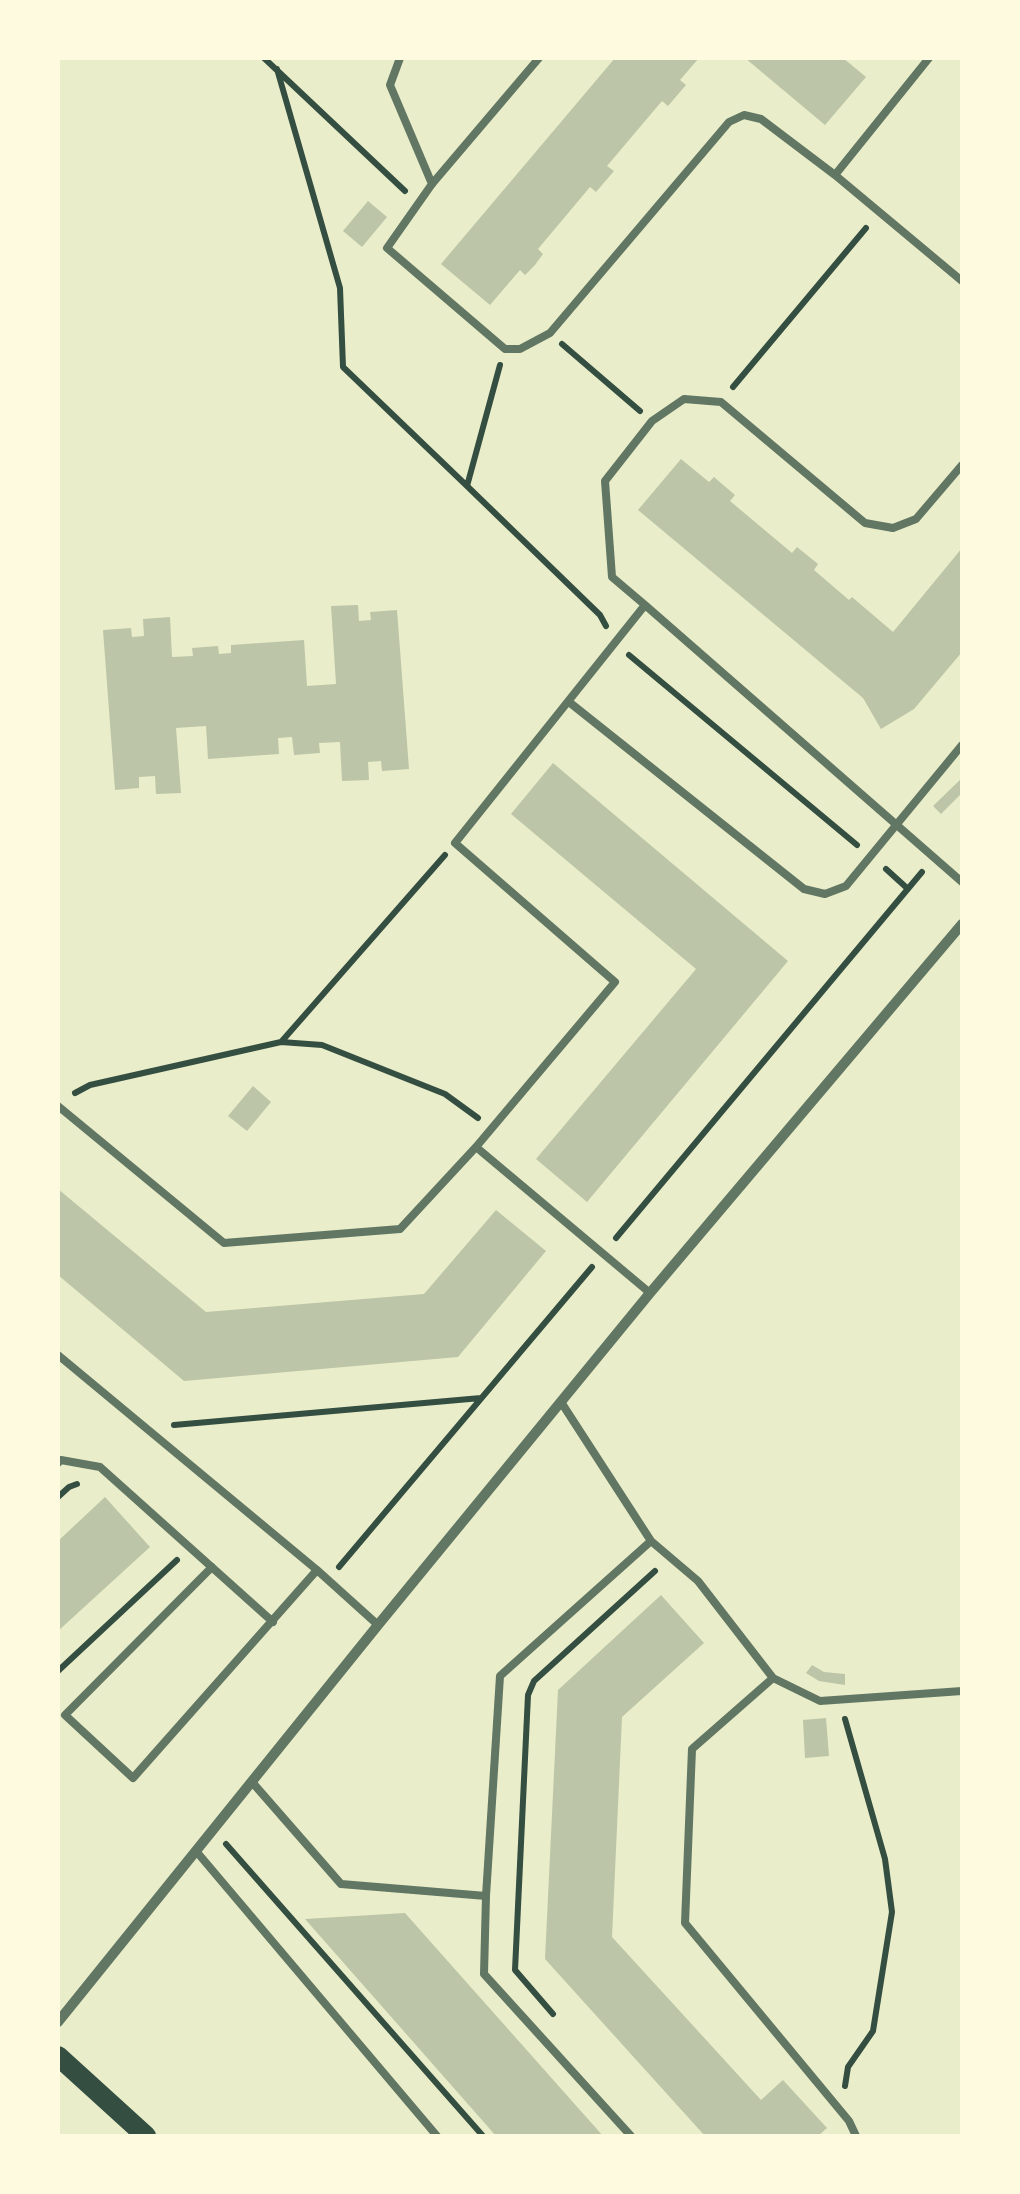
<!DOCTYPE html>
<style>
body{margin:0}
#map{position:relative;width:1020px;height:2194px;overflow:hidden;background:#e9edc9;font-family:Lato,sans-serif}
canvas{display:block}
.frame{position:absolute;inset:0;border:60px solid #fefae0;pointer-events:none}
</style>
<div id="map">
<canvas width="1020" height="2194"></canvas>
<div class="frame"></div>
</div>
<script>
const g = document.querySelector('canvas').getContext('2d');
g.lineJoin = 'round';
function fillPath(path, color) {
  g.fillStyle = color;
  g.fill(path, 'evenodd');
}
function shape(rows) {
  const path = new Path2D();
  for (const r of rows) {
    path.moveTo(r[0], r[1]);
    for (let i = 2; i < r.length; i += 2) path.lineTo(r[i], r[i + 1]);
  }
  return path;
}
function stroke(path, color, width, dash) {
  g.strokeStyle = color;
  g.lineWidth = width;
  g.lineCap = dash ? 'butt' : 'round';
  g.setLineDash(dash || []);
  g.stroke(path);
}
fillPath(shape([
 [615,58,699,58,680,80,686,85,668,106,662,101,607,166,614,171,596,192,590,187,538,249,543,254,535,265,525,275,520,270,490,305,441,264],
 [745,58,843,58,866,77,825,125],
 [368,201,387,217,362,247,343,231],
 [681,459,709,482,714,477,735,495,730,501,792,553,797,547,818,564,814,570,849,600,852,597,893,632,962,548,962,652,914,709,881,729,863,698,638,510],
 [358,605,359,621,371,620,370,612,397,610,409,769,382,771,381,761,368,762,369,780,342,781,340,742,319,743,320,753,294,755,292,737,278,738,279,754,208,759,206,726,176,728,181,793,156,794,155,776,139,777,139,788,115,790,103,630,131,628,132,637,144,636,143,619,170,617,172,657,193,656,192,648,218,646,219,654,231,653,231,645,304,640,307,686,336,684,331,606],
 [553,763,788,961,587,1202,536,1159,696,969,511,814],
 [962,778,962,793,941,814,933,806],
 [253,1086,271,1102,247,1131,228,1116],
 [58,1189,206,1312,424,1294,496,1210,546,1251,458,1357,184,1381,58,1275],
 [105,1497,150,1547,58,1631,58,1541],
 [661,1595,704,1643,622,1717,612,1937,761,2100,783,2080,827,2128,818,2136,705,2136,545,1959,558,1690],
 [812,1665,824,1672,845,1674,845,1685,819,1681,806,1673],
 [826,1718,829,1756,805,1758,803,1720],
 [405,1913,603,2136,496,2136,305,1919]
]), '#bcc5a7');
stroke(shape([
 [264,58,405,191],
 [277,69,340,288,343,367,467,486],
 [562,344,640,411],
 [500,365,467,486,600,615,606,626],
 [733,387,866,228],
 [629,655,857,845],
 [886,869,908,889],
 [282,1041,445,855],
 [75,1093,90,1085,281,1042,322,1045,445,1094,478,1118],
 [616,1238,922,872],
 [174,1425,481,1398],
 [58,1497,69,1487,77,1484],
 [339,1567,592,1267],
 [58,1671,177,1560],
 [226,1844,483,2136],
 [553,2014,515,1970,528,1695,534,1681,655,1571],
 [845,2086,848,2067,873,2031,892,1912,885,1859,845,1719]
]), '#344e41', 6);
stroke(shape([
 [400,58,390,85,432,184],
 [539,58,432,184,387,248,505,349,520,349,550,333,729,122,744,115,761,119,835,175,962,281],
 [835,175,929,58],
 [645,605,962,882],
 [569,702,804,889,825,894,846,886,962,745],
 [58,1106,224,1243,400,1229,476,1147,615,982,455,843,645,605,612,577,605,481,652,421,684,399,721,402,865,523,893,528,916,519,962,465],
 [476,1147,650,1293],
 [58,1355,317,1570,378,1625],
 [561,1402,651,1541],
 [58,1463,61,1460,100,1467,273,1622],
 [212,1567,65,1715,133,1778,317,1570],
 [773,1678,692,1749,685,1923,849,2121,856,2136],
 [252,1782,341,1884,486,1896],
 [196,1851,437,2136],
 [631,2136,484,1974,486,1896,500,1676,651,1541,698,1581,773,1678,820,1701,962,1691]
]), '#617663', 8);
stroke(shape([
 [58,2022,378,1625,650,1293,962,924]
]), '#617663', 10);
stroke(shape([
 [58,2056,146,2136]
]), '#344e41', 20);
</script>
